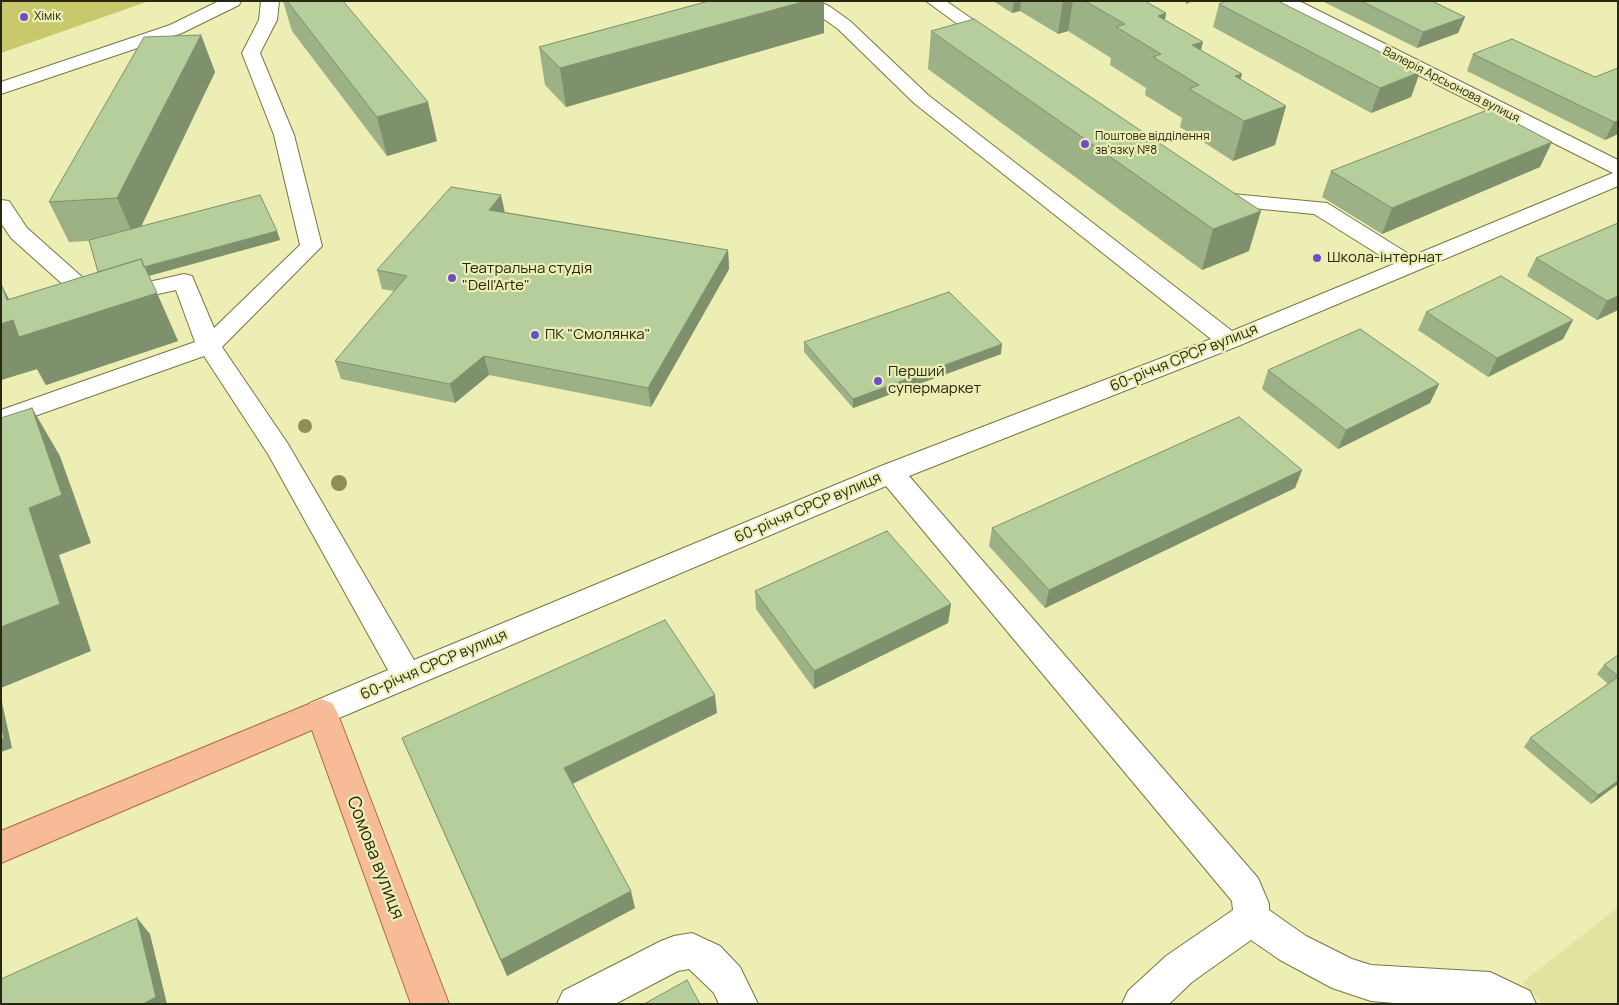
<!DOCTYPE html>
<meta charset="utf-8">
<style>
body{margin:0}
#map{position:relative;width:1619px;height:1005px;overflow:hidden;background:#eceeb4;font-family:Manrope,sans-serif}
canvas{display:block}
.frame{position:absolute;inset:0;border:2px solid #282812;pointer-events:none}
</style>
<div id="map">
<canvas width="1619" height="1005"></canvas>
<div class="frame"></div>
</div>
<script>
const g = document.querySelector('canvas').getContext('2d');
g.lineJoin = 'round';
function fillPath(path, color) {
  g.fillStyle = color;
  g.fill(path, 'evenodd');
}
function shape(rows) {
  const path = new Path2D();
  for (const r of rows) {
    path.moveTo(r[0], r[1]);
    for (let i = 2; i < r.length; i += 2) path.lineTo(r[i], r[i + 1]);
  }
  return path;
}
function stroke(path, color, width, dash) {
  g.strokeStyle = color;
  g.lineWidth = width;
  g.lineCap = dash ? 'butt' : 'round';
  g.setLineDash(dash || []);
  g.stroke(path);
}
function label(font, color, halo, rows, align = 'center') {
  g.font = font + ' Manrope,sans-serif';
  g.lineWidth = 4.5;
  g.setLineDash([]);
  g.textBaseline = 'middle';
  g.strokeStyle = halo;
  g.fillStyle = color;
  for (const [text, x, y, turn = 0] of rows) {
    g.save();
    g.translate(x, y);
    g.rotate((+turn || 0) * Math.PI / 180);
    g.textAlign = isNaN(turn) ? turn : align;
    if (halo) g.strokeText(text, 0, 0);
    g.fillText(text, 0, 0);
    g.restore();
  }
}
fillPath(shape([
 [1618,907,1618,1004,1543,1004,1522,983]
]), '#e1e3a1');
fillPath(shape([
 [1,1,149,1,1,53]
]), '#c8c96c');
const minor = shape([
 [219,1,241,1,239,5,182,33,1,94,1,82,170,25,219,1],
 [261,1,279,1,277,20,260,53,294,135,322,246,222,347,288,444,414,660,881,466,1211,339,914,103,838,29,817,14,796,5,794,1,817,1,829,6,850,21,928,95,1232,331,1394,264,1314,214,1211,204,1204,202,1200,198,1204,194,1211,192,1327,203,1412,256,1613,173,1279,5,1277,1,1299,1,1618,160,1618,186,1238,346,909,476,1258,878,1269,904,1269,910,1306,936,1352,959,1371,965,1490,972,1530,991,1536,1004,1406,1004,1371,1001,1332,988,1280,960,1251,940,1192,982,1169,1004,1122,1004,1128,991,1166,956,1233,910,1232,901,886,486,332,721,321,725,310,721,305,712,310,703,388,670,268,454,204,356,1,428,1,410,195,342,176,290,95,308,87,306,11,238,1,223,1,200,9,201,27,228,100,293,184,274,192,276,214,328,300,245,274,135,242,53,259,20,261,1],
 [926,1,946,1,1001,39,1004,43,1001,47,995,48,989,47,926,1],
 [692,933,720,946,740,967,758,1004,719,1004,714,993,689,969,678,971,615,1004,557,1004,563,991,661,941,674,936,692,933]
]);
const major = shape([
 [321,699,332,703,337,712,449,1004,411,1004,312,730,1,863,1,831,321,699]
]);
stroke(minor, '#777742', 2);
stroke(major, '#ad6a3d', 2);
fillPath(minor, '#fff');
fillPath(major, '#f8bb98');
g.fillStyle = '#8f8f53';
for (const [x, y, r] of [
 [305,426,7],
 [339,483,8]
]) {
  g.beginPath();
  g.arc(x, y, r, 0, 2 * Math.PI);
  g.fill();
}
fillPath(shape([
 [283,1,343,1,437,141,387,156,292,31],
 [709,1,824,1,824,33,566,107,545,85,539,47],
 [993,1,1145,1,1166,13,1165,20,1201,50,1240,79,1286,106,1275,145,1233,161,1180,127,1182,118,1145,95,1146,88,1110,65,1111,58,1068,31,1058,34,1020,11,1012,13],
 [1322,1,1432,1,1465,17,1458,33,1417,48],
 [1219,4,1420,72,1411,97,1371,113,1213,27],
 [931,31,1249,251,1202,270,928,69],
 [201,35,215,72,141,227,277,231,280,240,149,276,178,341,46,385,37,369,1,380,1,286,9,300,98,272,89,241,69,242,49,202],
 [1473,54,1595,77,1618,68,1618,134,1605,140,1467,71],
 [1540,167,1382,234,1322,197,1331,171],
 [505,212,728,250,729,269,651,407,489,375,455,403,341,379,335,361,394,291,382,289,377,270],
 [1618,223,1618,310,1597,320,1527,276,1536,258],
 [1426,312,1573,320,1563,339,1488,377,1418,330],
 [804,342,1001,354,853,408,804,352],
 [1268,370,1439,384,1430,403,1338,449,1262,389],
 [1302,470,1295,488,1045,608,989,546,992,528],
 [755,591,951,604,948,623,814,689,756,609],
 [1618,655,1618,784,1591,804,1524,747,1530,738,1608,684,1597,674,1604,665],
 [717,713,573,784,635,908,507,976,402,738]
]), '#9cb185');
fillPath(shape([
 [806,1,824,1,824,33,566,107,560,68],
 [1014,1,1021,1,1020,11,1012,13],
 [1063,1,1073,1,1068,31,1058,34],
 [1186,1,1193,1,1186,4],
 [1166,13,1159,51,1158,16],
 [1465,17,1458,33,1417,48,1423,32],
 [201,35,215,72,135,239,117,198],
 [1203,42,1194,79,1192,45],
 [1420,72,1411,97,1371,113,1380,88],
 [1242,74,1232,112,1235,76],
 [428,102,437,141,387,156,377,117],
 [1286,106,1275,145,1233,161,1244,121],
 [1618,121,1618,134,1605,140,1614,122],
 [1552,142,1540,167,1382,234,1392,208],
 [501,195,505,213,489,210],
 [1261,211,1249,251,1202,270,1213,229],
 [277,231,280,240,104,288,100,279],
 [728,250,729,269,651,407,648,388],
 [2,286,28,334,157,293,178,341,46,385,37,369,1,380,1,324,7,300],
 [1618,296,1618,310,1597,320,1607,301],
 [1573,320,1563,339,1488,377,1497,358],
 [1002,344,1001,354,853,408,853,399],
 [484,356,489,375,455,403,450,384],
 [1439,384,1430,403,1338,449,1346,430],
 [32,408,60,456,91,543,59,555,91,651,1,688,1,627],
 [1302,470,1295,488,1045,608,1049,590],
 [951,604,948,623,814,689,814,671],
 [715,695,717,713,569,785,564,768],
 [1,698,12,748,1,752],
 [1618,781,1618,784,1591,804,1598,795],
 [631,891,635,908,507,976,501,960],
 [137,918,150,934,167,1004,143,1004]
]), '#7f906c');
const building = shape([
 [287,1,343,1,428,102,377,117,287,1],
 [709,1,806,1,560,68,539,47,709,1],
 [1085,1,1145,1,1166,13,1158,16,1203,42,1192,45,1242,74,1235,76,1286,106,1244,121,1189,89,1199,85,1153,57,1161,54,1116,27,1125,24,1085,1],
 [1226,1,1278,1,1420,72,1380,88,1219,4,1226,1],
 [1361,1,1432,1,1465,17,1423,32,1361,1],
 [974,19,1261,211,1213,229,931,31,974,19],
 [201,35,117,198,49,202,144,37,201,35],
 [1512,39,1595,77,1618,68,1618,121,1614,122,1473,54,1512,39],
 [1490,109,1552,142,1392,208,1331,171,1490,109],
 [451,187,501,195,489,210,728,250,648,388,484,356,450,384,335,361,407,276,377,270,451,187],
 [260,195,277,231,144,267,141,259,98,272,89,240,260,195],
 [1618,223,1618,296,1607,301,1536,258,1618,223],
 [141,259,157,293,19,337,13,320,1,324,1,286,2,286,7,300,141,259],
 [1501,276,1573,320,1497,358,1426,312,1501,276],
 [949,292,1002,344,853,399,804,342,949,292],
 [1360,329,1439,384,1346,430,1268,370,1360,329],
 [32,408,62,495,29,508,60,604,1,627,1,418,32,408],
 [1239,417,1302,470,1049,590,992,528,1239,417],
 [887,531,951,604,814,671,755,591,887,531],
 [665,620,715,695,564,768,631,891,501,960,402,738,665,620],
 [1618,655,1618,676,1604,665,1618,655],
 [1618,677,1618,781,1598,795,1530,738,1618,677],
 [1,724,4,738,1,740,1,724],
 [137,918,156,997,143,1004,1,1004,1,979,137,918],
 [687,980,700,1004,644,1004,687,980]
]);
fillPath(building, '#b5ce9b');
stroke(building, '#7f906c', 1);
for (const [x, y, r, color] of [
 [24,17,5,"#6a4fc8"],
 [1085,144,5,"#6a4fc8"],
 [1317,258,5,"#6a4fc8"],
 [452,278,5,"#6a4fc8"],
 [535,335,5,"#6a4fc8"],
 [878,381,5,"#6a4fc8"]
]) {
  const dot = new Path2D();
  dot.arc(x, y, r, 0, 2 * Math.PI);
  g.fillStyle = color;
  g.fill(dot);
  stroke(dot, '#eceeb4', 2);
}
label('12px', '#282812', '#eceeb4', [
 ["Хiмік",34,17],
 ["Поштове відділення",1095,137],
 ["зв'язку №8",1095,151]
], 'left');
label('12px', '#282812', '#eceeb4', [
 ["Валерія Арсьонова вулиця",1451,85,27]
]);
label('15px', '#282812', '#eceeb4', [
 ["Школа-інтернат",1327,258],
 ["Театральна студiя",462,269],
 ["\"Dell'Arte\"",462,286],
 ["ПК \"Смолянка\"",545,335],
 ["Перший",888,372],
 ["супермаркет",888,389]
], 'left');
label('15px', '#282812', '#eceeb4', [
 ["60-річчя СРСР вулиця",1184,358,-22],
 ["60-річчя СРСР вулиця",808,508,-23],
 ["60-річчя СРСР вулиця",434,665,-23]
]);
label('18px', '#282812', '#eceeb4', [
 ["Сомова вулиця",375,858,69]
]);
</script>
